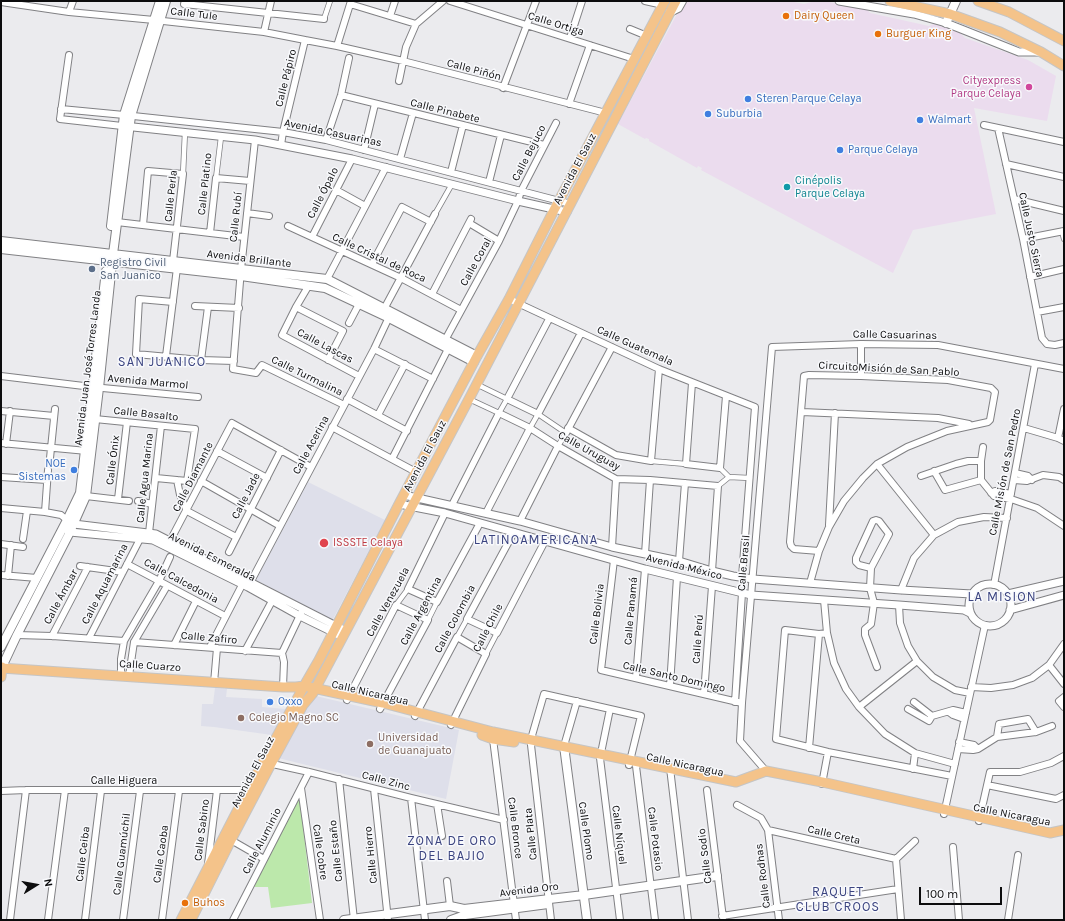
<!DOCTYPE html>
<meta charset="utf-8">
<style>
body{margin:0}
#map{position:relative;width:1065px;height:921px;overflow:hidden;background:#ebebee;font-family:Karla,sans-serif}
canvas{display:block}
.frame{position:absolute;inset:0;border:2px solid #0c0c0d;pointer-events:none}
.north{position:absolute;left:16px;top:865px;width:40px;height:40px;-webkit-text-stroke:3px #f8f9fc;paint-order:stroke;rotate:79deg;font-size:11px;font-weight:700;line-height:16px;text-align:center;color:#0c0c0d}
.north::after{content:'';display:block;margin:auto;width:14px;height:18px;background:#0c0c0d;clip-path:polygon(50% 0,100% 100%,50% 72%,0 100%)}
.scale{position:absolute;left:919px;top:887px;width:83px;height:18px;box-sizing:border-box;border:2px solid #0c0c0d;border-top:0;padding-left:5px;font-size:12px;line-height:14px;white-space:nowrap;color:#0c0c0d;-webkit-text-stroke:3px #f8f9fc;paint-order:stroke}
</style>
<div id="map">
<canvas width="1065" height="921"></canvas>
<div class="frame"></div>
<div class="north">N</div>
<div class="scale">100 m</div>
</div>
<script>
const g = document.querySelector('canvas').getContext('2d');
g.lineJoin = 'round';
function fillPath(path, color) {
  g.fillStyle = color;
  g.fill(path, 'evenodd');
}
function shape(rows) {
  const path = new Path2D();
  for (const r of rows) {
    if (r.length === 3) {
      path.moveTo(r[0] + r[2], r[1]);
      path.arc(r[0], r[1], r[2], 0, 2 * Math.PI);
      continue;
    }
    path.moveTo(r[0], r[1]);
    for (let i = 2; i < r.length; i += 2) path.lineTo(r[i], r[i + 1]);
  }
  return path;
}
function stroke(path, color, width, dash) {
  g.strokeStyle = color;
  g.lineWidth = width;
  g.lineCap = dash ? 'butt' : 'round';
  g.setLineDash(dash || []);
  g.stroke(path);
}
function label(font, color, halo, rows, align = 'center') {
  g.font = font + ' Karla,sans-serif';
  g.lineWidth = 3;
  g.setLineDash([]);
  g.textBaseline = 'middle';
  g.strokeStyle = halo;
  g.fillStyle = color;
  for (const [text, x, y, turn = 0] of rows) {
    g.save();
    g.translate(x, y);
    g.rotate((+turn || 0) * Math.PI / 180);
    g.textAlign = isNaN(turn) ? turn : align;
    if (halo) g.strokeText(text, 0, 0);
    g.fillText(text, 0, 0);
    g.restore();
  }
}
fillPath(shape([
 [684,1,789,1,804,4,815,1,823,1,866,8,870,13,929,26,934,24,959,32,965,38,1028,60,1056,76,1047,121,974,108,996,214,913,230,893,273,701,170,702,168,698,166,697,168,649,141,649,139,646,138,645,139,618,124]
]), '#ebdcee');
fillPath(shape([
 [308,482,385,520,332,621,256,580],
 [215,688,227,689,226,697,262,699,262,707,286,709,272,735,214,727,201,726,202,704,213,704],
 [316,696,459,730,446,799,278,758,303,709]
]), '#dedfea');
fillPath(shape([
 [299,792,312,903,271,908,268,887,254,887]
]), '#bce8ab');
const pedestrian = shape([
 [324,19,330,1],
 [183,174,185,132],
 [216,178,221,137],
 [435,214,452,184],
 [1062,231,1064,239],
 [469,399,499,413,507,399,476,384],
 [530,428,538,414,566,433,558,446],
 [651,461,686,464],
 [720,468,729,477,750,478],
 [718,486,729,477],
 [396,605,408,589],
 [428,620,437,602],
 [457,637,467,619],
 [486,654,497,633]
]);
const minor = shape([
 [450,1,634,59],
 [645,1,663,5],
 [1,2,69,12,154,20,264,32,305,40,337,46,403,61,606,113],
 [184,4,324,19],
 [350,4,416,24],
 [69,12,73,1],
 [390,16,395,1],
 [630,29,647,36],
 [264,32,271,1],
 [570,38,582,1],
 [337,46,351,1],
 [69,55,60,119,122,126],
 [399,81,406,47,416,24,443,1],
 [503,88,536,1],
 [341,95,544,145],
 [569,104,590,45],
 [61,109,124,115,283,132,326,140,571,204],
 [984,125,1064,142],
 [998,128,1023,239,1042,338,1047,344,1055,345,1064,343],
 [255,140,241,269,233,369,256,373,262,365,344,405],
 [326,140,341,95,349,58],
 [281,145,283,132,305,40],
 [364,150,375,104],
 [400,159,413,113],
 [1006,164,1064,177],
 [451,172,463,125],
 [489,182,501,135],
 [336,190,365,206],
 [1014,199,1064,211],
 [247,213,269,216],
 [117,222,244,237],
 [469,223,499,241],
 [143,225,148,171,183,174,173,261],
 [288,226,401,278,461,310],
 [210,233,216,178,250,181],
 [312,237,352,159],
 [1023,239,1064,231],
 [372,264,402,207,431,222],
 [1030,277,1064,269],
 [327,279,386,167],
 [309,285,296,307,282,335,359,376],
 [432,294,471,219],
 [509,299,659,369,755,407,742,577],
 [173,302,139,299,136,354,201,360,234,361],
 [195,306,239,308],
 [296,307,343,331,328,360],
 [383,311,435,214],
 [1037,312,1064,307],
 [549,319,507,399,538,414,581,333],
 [349,323,359,304],
 [444,342,499,241,518,201,521,191,556,123],
 [861,344,861,376],
 [374,349,433,379],
 [166,356,177,268],
 [201,360,208,307],
 [1,376,92,387,198,397],
 [692,383,686,464,720,468,726,396],
 [347,399,407,431],
 [1,411,54,416],
 [802,412,938,418,969,424],
 [378,415,405,364],
 [95,419,195,429,187,481,156,478],
 [332,427,416,472],
 [568,428,616,455,651,461,659,369],
 [1024,428,1058,438,1064,441],
 [566,433,612,347],
 [1058,438,1064,409],
 [1,443,87,451],
 [6,444,10,411],
 [983,447,981,461,981,480,994,496,1011,499,1037,508,1064,526],
 [217,451,267,478],
 [50,458,55,409],
 [392,459,448,349],
 [877,464,934,535],
 [934,471,945,490,981,480],
 [1015,473,1028,476,1032,480],
 [921,476,956,464,968,461,981,461],
 [1,477,47,480],
 [177,480,180,495,187,511,236,537],
 [1014,480,1027,481,1043,475,1059,477,1064,480],
 [201,481,280,526],
 [991,493,995,491,1011,494],
 [86,496,129,501],
 [118,499,127,422],
 [138,501,152,504],
 [452,505,499,413,530,428,558,446,616,479,650,480,718,486,712,571],
 [1,508,45,512,61,515,67,520],
 [45,512,48,470],
 [445,513,408,589,437,602,480,523],
 [486,513,530,428],
 [520,521,558,446],
 [829,525,835,413],
 [514,532,467,619,497,633,545,541],
 [149,533,161,426],
 [23,539,27,511],
 [170,541,232,423,311,467],
 [1,544,23,547],
 [612,547,616,479],
 [229,552,281,450],
 [645,554,650,480],
 [614,560,601,670,742,703],
 [679,561,685,483],
 [127,564,225,616],
 [80,566,123,572],
 [871,568,859,565,856,562,856,558,873,521,876,520,879,521,889,534,871,568,870,588,874,603,871,624,865,629,865,635,877,667],
 [1,575,37,578],
 [8,576,11,545],
 [810,583,819,551,829,527,844,501,863,478,877,464,907,447,947,431,988,422,990,420,995,392,991,388,948,380,861,376,809,375,804,376,790,542,791,546,794,549,819,551],
 [249,585,374,349,390,315],
 [994,585,1035,364],
 [901,590,914,558,934,535,958,522,984,517,1007,518],
 [824,600,827,633,834,663,846,689,859,707,885,734,915,753,955,764],
 [899,605,900,623,908,646,917,661,933,677,955,690,970,693],
 [827,633,819,634,785,630,776,739,828,752,952,776],
 [17,635,52,636,124,641],
 [52,636,88,567],
 [89,638,140,539],
 [134,642,282,653],
 [174,645,196,601],
 [210,647,242,585],
 [245,651,272,601],
 [1049,665,1064,684],
 [121,675,121,659,124,641,159,581,170,557],
 [129,676,134,642,167,586],
 [636,678,645,569],
 [214,683,217,648],
 [670,686,677,577],
 [283,687,284,662,282,653,301,613],
 [971,687,991,688,1013,685,1032,678,1049,665,1064,644],
 [704,694,712,586],
 [1064,697,1059,701,1064,707],
 [347,700,396,605,428,620,380,709],
 [735,702,742,593],
 [914,702,932,716],
 [859,707,917,661],
 [610,709,600,758,620,920],
 [908,709,929,721,932,716,953,710,966,713],
 [949,712,953,715,964,719],
 [415,716,457,637,486,654,451,725],
 [997,737,999,724,1028,719,1036,732],
 [493,739,516,920],
 [959,742,974,745,978,749],
 [564,746,577,701],
 [809,748,819,634],
 [958,749,973,750,978,749,997,737,1036,732,1052,726],
 [637,761,636,766,655,920],
 [268,763,309,772,411,798,504,820],
 [670,768,688,920],
 [913,769,915,753],
 [766,771,740,741,742,703,772,347,861,344,938,345,1064,369],
 [339,779,354,920],
 [822,784,828,752],
 [987,785,1056,799,1064,795],
 [301,788,320,920],
 [374,789,388,920],
 [707,790,723,918],
 [1,791,26,790,248,790],
 [411,798,425,920],
 [437,804,442,836],
 [737,805,761,818,768,830,779,920],
 [944,814,985,625],
 [979,821,990,772,1020,772,1051,763,1064,756],
 [768,830,896,859],
 [231,840,264,859],
 [953,847,959,920],
 [896,859,901,920],
 [896,859,915,841],
 [208,864,217,790],
 [447,881,450,906],
 [722,916,898,889],
 [10,920,26,790],
 [48,920,65,790],
 [85,920,101,791],
 [123,920,140,791],
 [162,920,179,791],
 [233,920,309,772],
 [551,920,531,745,531,739,544,694,641,716,629,765],
 [1008,920,1018,855]
]);
const tertiary = shape([
 [839,1,914,14,946,23,1019,52,1040,52],
 [124,126,255,140,352,159,518,201,567,212],
 [404,495,520,521,612,547,679,561,712,571,733,576,753,579,901,590,972,594],
 [399,504,445,513,645,569,751,595,899,605,964,610,970,613],
 [69,521,74,524,156,534,346,631],
 [67,530,70,532,153,540,248,587,300,616,343,637],
 [990,605,21],
 [1008,594,1064,581],
 [1010,610,1064,595]
]);
const secondary = shape([
 [670,12,678,8,682,1],
 [946,23,956,1],
 [111,226,124,115,160,1],
 [1,241,327,279,477,356],
 [1,249,241,276,325,288,389,318,474,362],
 [1,647,67,520,80,493,106,271],
 [2,667,17,635,70,532,86,496,99,388,113,254,131,116,166,1],
 [564,746,587,920],
 [344,920,450,906,464,909,584,895,717,876],
 [451,920,465,915,548,904]
]);
const primary = shape([
 [890,1,950,14,1000,32,1041,52,1064,66],
 [978,1,1009,12,1064,41],
 [1,668,283,687,296,687,304,686,383,703,493,732,736,782,766,771,822,782,1050,833,1064,830],
 [1,677,2,667],
 [482,735,493,739,514,742],
 [181,920,248,790,304,686,319,660,399,504,477,356,509,299,554,210,665,1],
 [191,920,231,840,271,764,303,705,313,693,469,399,676,1]
]);
stroke(pedestrian, '#818184', 6);
stroke(minor, '#818184', 8);
stroke(tertiary, '#818184', 9);
stroke(secondary, '#818184', 10);
stroke(primary, '#c5c5c5', 11);
stroke(pedestrian, '#fff', 4.5);
stroke(minor, '#fff', 6);
stroke(tertiary, '#fff', 7);
stroke(secondary, '#fff', 8);
stroke(primary, '#f4c38a', 9);
for (const [x, y, r, color] of [
 [786,16,4,"#e8710a"],
 [878,34,4,"#e8710a"],
 [1029,87,4,"#d1479c"],
 [748,99,4,"#3f7fe0"],
 [708,114,4,"#3f7fe0"],
 [920,120,4,"#3f7fe0"],
 [840,150,4,"#3f7fe0"],
 [787,187,4,"#0f9aa8"],
 [92,269,4,"#5c6f8a"],
 [74,470,4,"#3f7fe0"],
 [324,543,5,"#e0444e"],
 [270,702,4,"#3f7fe0"],
 [241,718,4,"#8d6e63"],
 [370,744,4,"#8d6e63"],
 [185,903,4,"#e8710a"]
]) {
  const dot = new Path2D();
  dot.arc(x, y, r, 0, 2 * Math.PI);
  g.fillStyle = color;
  g.fill(dot);
  stroke(dot, '#f8f9fc', 1.5);
}
label('11px', '#0c0c0d', '#f8f9fc', [
 ["Calle Tule",194,14,7],
 ["Calle Ortiga",556,24,17],
 ["Calle Piñón",474,70,15],
 ["Calle Pápiro",286,78,-76],
 ["Calle Pinabete",445,111,14],
 ["Avenida Casuarinas",333,133,12],
 ["Calle Bejuco",529,153,-63],
 ["Avenida El Sauz",575,169,-62],
 ["Calle Platino",205,184,-84],
 ["Calle Ópalo",323,193,-63],
 ["Calle Perla",171,196,-84],
 ["Calle Rubí",236,217,-84],
 ["Calle Justo Sierra",1031,235,78],
 ["Calle Cristal de Roca",379,258,25],
 ["Avenida Brillante",249,259,7],
 ["Calle Coral",476,262,-61],
 ["Calle Casuarinas",895,335,1],
 ["Calle Lascas",325,346,28],
 ["Calle Guatemala",635,346,24],
 ["Avenida Juan José Torres Landa",88,368,-83],
 ["CircuitoMisión de San Pablo",889,369,3],
 ["Calle Turmalina",307,376,26],
 ["Avenida Marmol",148,382,5],
 ["Calle Basalto",146,414,6],
 ["Calle Acerina",311,445,-62],
 ["Calle Uruguay",589,451,29],
 ["Avenida El Sauz",425,456,-62],
 ["Calle Ónix",113,460,-83],
 ["Calle Misión de San Pedro",1005,472,-79],
 ["Calle Diamante",193,477,-63],
 ["Calle Agua Marina",145,478,-84],
 ["Calle Jade",246,496,-63],
 ["Avenida Esmeralda",212,557,27],
 ["Calle Brasil",744,563,-85],
 ["Avenida México",684,567,14],
 ["Calle Calcedonia",181,581,28],
 ["Calle Aquamarina",105,584,-63],
 ["Calle Ámbar",61,597,-62],
 ["Calle Venezuela",388,602,-61],
 ["Calle Argentina",421,611,-62],
 ["Calle Panamá",631,611,-85],
 ["Calle Bolivia",597,614,-83],
 ["Calle Colombia",455,619,-62],
 ["Calle Chile",488,628,-63],
 ["Calle Zafiro",209,638,5],
 ["Calle Perú",698,639,-86],
 ["Calle Cuarzo",150,666,4],
 ["Calle Santo Domingo",674,677,13],
 ["Calle Nicaragua",370,693,13],
 ["Calle Nicaragua",685,765,12],
 ["Avenida El Sauz",253,772,-62],
 ["Calle Higuera",124,781],
 ["Calle Zinc",386,781,15],
 ["Calle Nicaragua",1012,815,11],
 ["Calle Bronce",515,828,83],
 ["Calle Sabino",202,830,-83],
 ["Calle Plomo",586,831,82],
 ["Calle Plata",531,834,-96],
 ["Calle Níquel",619,835,83],
 ["Calle Creta",834,835,13],
 ["Calle Potasio",655,839,83],
 ["Calle Aluminio",262,841,-63],
 ["Calle Estaño",336,851,-96],
 ["Calle Cobre",320,852,82],
 ["Calle Ceiba",83,854,-83],
 ["Calle Guamúchil",122,854,-83],
 ["Calle Caoba",161,854,-82],
 ["Calle Hierro",371,855,-96],
 ["Calle Sodio",705,856,-97],
 ["Calle Rodhas",763,876,-97],
 ["Avenida Oro",529,890,-7]
]);
label('11px', '#c56008', '#f8f9fc', [
 ["Dairy Queen",794,16],
 ["Burguer King",886,34],
 ["Buhos",193,903]
], 'left');
label('11px', '#b23c85', '#f8f9fc', [
 ["Cityexpress",1021,81],
 ["Parque Celaya",1021,94]
], 'right');
label('11px', '#366cbe', '#f8f9fc', [
 ["Steren Parque Celaya",756,99],
 ["Suburbia",716,114],
 ["Walmart",928,120],
 ["Parque Celaya",848,150],
 ["NOE",66,464,"right"],
 ["Sistemas",66,477,"right"],
 ["Oxxo",278,702]
], 'left');
label('11px', '#0d838f', '#f8f9fc', [
 ["Cinépolis",795,181],
 ["Parque Celaya",795,194]
], 'left');
label('11px', '#4e5e75', '#f8f9fc', [
 ["Registro Civil",100,263],
 ["San Juanico",100,276]
], 'left');
label('11px', '#be3a42', '#f8f9fc', [
 ["ISSSTE Celaya",333,543]
], 'left');
label('11px', '#785e54', '#f8f9fc', [
 ["Colegio Magno SC",249,718],
 ["Universidad",378,738],
 ["de Guanajuato",378,751]
], 'left');
g.letterSpacing = '1px';
label('13px', '#3b4480', '#f8f9fc', [
 ["SAN JUANICO",162,362],
 ["LATINOAMERICANA",536,540],
 ["LA MISION",1002,597],
 ["ZONA DE ORO",452,841],
 ["DEL BAJIO",452,856],
 ["RAQUET",838,892],
 ["CLUB CROOS",838,907]
]);
g.letterSpacing = '0px';
</script>
